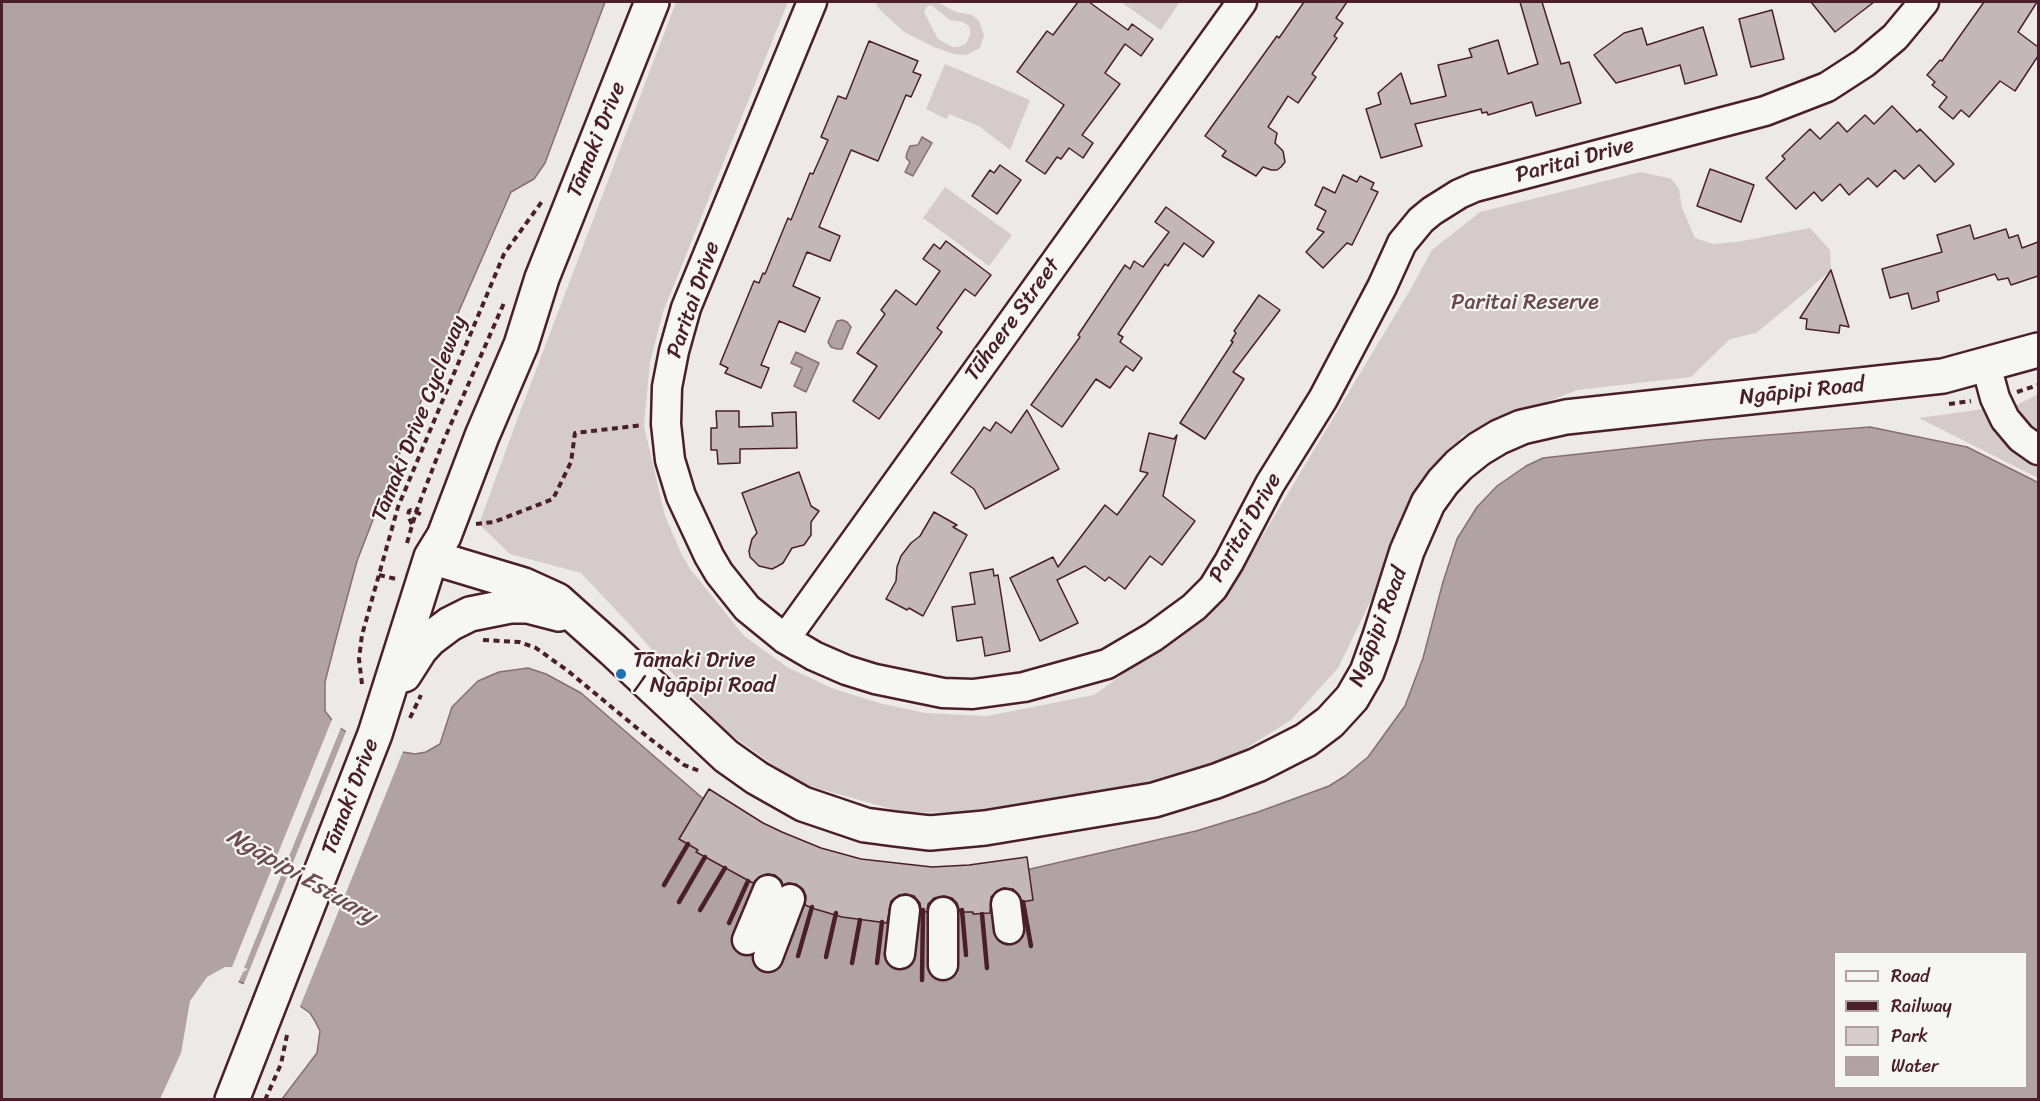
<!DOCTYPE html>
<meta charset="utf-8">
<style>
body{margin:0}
#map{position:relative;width:2040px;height:1101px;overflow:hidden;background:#ece9e6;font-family:Sriracha,sans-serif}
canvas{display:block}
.frame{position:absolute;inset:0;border:3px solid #4a1f2b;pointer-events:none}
.legend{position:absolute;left:1833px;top:951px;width:195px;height:138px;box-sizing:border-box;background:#f6f6f2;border:2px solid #b1a0a2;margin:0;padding:8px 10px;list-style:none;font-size:18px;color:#4a1f2b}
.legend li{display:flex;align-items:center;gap:12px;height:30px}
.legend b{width:30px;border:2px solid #b1a0a2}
</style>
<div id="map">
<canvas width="2040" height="1101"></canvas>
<div class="frame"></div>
<ul class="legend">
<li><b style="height:8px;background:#f6f6f2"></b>Road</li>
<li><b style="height:8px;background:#4a1f2b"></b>Railway</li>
<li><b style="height:16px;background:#d4cbca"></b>Park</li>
<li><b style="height:16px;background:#b1a2a3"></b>Water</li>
</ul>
</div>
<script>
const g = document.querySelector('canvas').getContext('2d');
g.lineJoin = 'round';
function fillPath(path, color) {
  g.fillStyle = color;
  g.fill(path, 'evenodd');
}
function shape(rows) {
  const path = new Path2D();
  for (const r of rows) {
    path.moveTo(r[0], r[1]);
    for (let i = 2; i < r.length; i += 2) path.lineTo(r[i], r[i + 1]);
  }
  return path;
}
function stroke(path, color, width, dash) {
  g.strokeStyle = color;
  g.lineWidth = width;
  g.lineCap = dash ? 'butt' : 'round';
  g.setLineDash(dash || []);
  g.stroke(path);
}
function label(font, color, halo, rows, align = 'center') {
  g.font = font + ' Sriracha,sans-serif';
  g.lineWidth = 4.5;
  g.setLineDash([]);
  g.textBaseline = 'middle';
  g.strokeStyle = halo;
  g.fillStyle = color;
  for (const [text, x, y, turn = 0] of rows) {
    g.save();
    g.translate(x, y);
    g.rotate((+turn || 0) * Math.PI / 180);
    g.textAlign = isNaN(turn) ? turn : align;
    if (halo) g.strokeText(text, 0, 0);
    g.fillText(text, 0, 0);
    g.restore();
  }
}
fillPath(shape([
 [676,2,788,2,663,312,650,362,644,426,665,516,682,555,691,570,744,636,787,667,834,689,879,703,925,713,987,716,1094,695,1222,603,1409,292,1432,250,1480,212,1641,172,1672,179,1679,189,1682,208,1695,238,1713,244,1737,242,1810,228,1830,250,1831,270,1806,292,1756,333,1730,339,1691,377,1577,390,1462,436,1408,509,1373,596,1338,668,1291,720,1221,764,1136,787,991,813,902,812,799,783,720,727,631,626,581,573,510,554,479,524,517,420],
 [875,2,937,2,956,12,972,15,979,21,984,35,980,48,967,55,954,54,934,47,904,32,880,10],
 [931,5,950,20,963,22,969,26,971,33,966,44,958,47,952,47,938,39,924,12,926,7],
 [1121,2,1180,2,1161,30],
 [945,64,1030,100,1010,150,979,126,949,114,947,119,926,109],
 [945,187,1012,235,989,266,923,218],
 [2038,394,2038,478,1919,418,2019,404]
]), '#d4cbca');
const water = shape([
 [2,2,605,2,545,163,534,179,511,192,445,343,381,499,357,561,337,635,325,682,325,711,335,724,346,732,403,752,415,754,426,752,440,744,452,707,478,681,499,672,528,668,546,674,581,693,729,821,833,864,1004,875,1196,831,1258,812,1329,786,1345,776,1368,757,1405,706,1423,658,1443,582,1457,539,1477,507,1497,486,1526,466,1543,458,1705,440,1870,427,1967,447,2035,481,2038,483,2038,1099,282,1099,317,1053,320,1031,315,1021,310,1013,300,1006,227,977,204,1005,183,1099,2,1100,2,2],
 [1834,952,2026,952,2026,1088,1834,1088,1834,952],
 [922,137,932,143,913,176,905,172,910,162,906,158,907,153,910,146,918,145,922,137],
 [842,320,847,322,851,327,842,349,837,349,831,347,828,342,837,321,842,320],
 [796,352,819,363,806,392,794,386,802,368,791,363,796,352]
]);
fillPath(water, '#b1a2a3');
stroke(water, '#886e73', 1.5);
fillPath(shape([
 [333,717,342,725,244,968,248,969,243,972,238,983,228,980,225,982,207,1006,204,1029,205,1054,186,1100,160,1099,181,1053,190,1001,207,977,225,967,232,967],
 [347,729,404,749,299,1009,243,986]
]), '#ece9e6');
const building = shape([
 [1078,2,1089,2,1128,30,1132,24,1153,39,1141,56,1125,44,1105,73,1120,84,1082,135,1093,143,1083,158,1069,148,1061,159,1057,157,1045,174,1026,161,1064,105,1017,72,1047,31,1053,35,1078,2],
 [1304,2,1347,2,1336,18,1343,23,1334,36,1337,38,1312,74,1316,77,1298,103,1288,96,1268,127,1277,133,1275,143,1283,151,1285,162,1281,167,1277,170,1271,170,1263,167,1256,176,1222,156,1226,151,1205,136,1277,36,1279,38,1304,2],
 [1520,2,1542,2,1561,64,1569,62,1581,103,1536,116,1532,102,1488,115,1487,112,1482,113,1481,109,1415,124,1422,146,1381,158,1366,109,1381,104,1378,93,1401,73,1411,104,1446,96,1438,65,1472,57,1469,49,1498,40,1508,74,1538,64,1520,2],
 [1811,2,1874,2,1835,32,1811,2],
 [1984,2,2037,2,2018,32,2038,47,2038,56,2015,91,2000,81,1969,117,1961,110,1953,119,1939,107,1947,97,1932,85,1935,82,1927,75,1940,60,1942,61,1984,2],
 [1772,10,1784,59,1751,67,1739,19,1772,10],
 [1703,27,1717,75,1685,84,1680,65,1616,83,1594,55,1624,33,1642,28,1647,45,1703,27],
 [869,41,918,61,913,72,921,75,911,97,906,95,878,161,851,150,819,227,840,236,830,261,807,252,793,286,820,298,805,332,779,321,761,365,769,368,761,388,725,373,728,368,720,364,754,281,759,283,763,273,765,274,788,218,791,220,810,173,813,174,828,140,821,137,838,96,846,99,869,41],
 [1892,106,1917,132,1920,129,1954,164,1935,182,1919,165,1904,179,1895,170,1877,187,1868,178,1849,195,1840,184,1822,201,1814,192,1796,209,1766,178,1785,159,1782,156,1810,129,1820,139,1838,122,1847,132,1865,115,1874,124,1892,106],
 [1000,165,1021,180,997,214,972,196,990,170,994,173,1000,165],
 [1710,169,1754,185,1741,222,1697,206,1710,169],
 [1343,175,1357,182,1360,176,1374,183,1371,189,1378,192,1352,245,1347,243,1323,268,1306,252,1324,232,1317,229,1326,211,1315,205,1323,187,1335,193,1343,175],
 [1166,207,1214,242,1203,257,1184,243,1168,266,1165,264,1118,334,1123,337,1120,342,1142,358,1133,371,1126,366,1110,388,1096,379,1062,427,1031,405,1080,337,1078,335,1125,265,1130,269,1134,261,1143,267,1169,232,1155,222,1166,207],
 [1970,225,1974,239,2006,229,2009,238,2018,235,2022,248,2038,242,2038,276,2011,285,2008,278,1998,280,1995,274,1937,292,1939,301,1912,309,1908,293,1890,298,1882,269,1942,252,1937,235,1970,225],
 [946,241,991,275,975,296,965,289,937,328,942,332,879,419,853,401,877,366,857,353,885,314,881,310,896,290,916,305,940,271,923,259,934,244,940,249,946,241],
 [1831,270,1849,327,1840,325,1839,333,1806,329,1807,319,1800,318,1831,270],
 [1259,295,1280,310,1233,372,1244,379,1205,439,1180,423,1233,342,1231,341,1236,333,1234,331,1259,295],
 [1027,410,1059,469,985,509,974,489,951,473,984,427,990,431,996,422,1011,433,1027,410],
 [716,411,739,411,739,427,773,426,772,413,796,412,797,448,740,449,740,463,718,464,717,450,711,450,711,428,717,428,716,411],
 [1149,433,1174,439,1177,435,1163,496,1195,521,1162,565,1150,556,1125,589,1109,577,1105,581,1085,566,1057,580,1078,623,1040,641,1010,578,1053,557,1058,567,1105,505,1117,515,1148,473,1140,471,1149,433],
 [799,472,811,506,819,511,811,522,811,535,804,545,792,548,783,563,778,566,772,569,759,566,750,557,749,551,752,539,757,533,742,493,799,472],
 [934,512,957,525,953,527,967,535,923,616,909,608,907,610,886,599,896,581,897,567,901,556,911,543,920,536,934,512],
 [993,569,994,576,998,575,1010,651,985,656,982,637,957,641,952,607,975,604,970,573,993,569],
 [709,789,763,823,782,832,821,848,861,859,932,867,969,865,1027,857,1033,900,1022,902,1019,895,1013,889,1003,888,997,891,991,897,990,913,973,914,973,912,960,912,957,903,952,898,944,896,934,898,928,904,927,912,921,911,920,903,914,896,906,894,899,895,891,901,887,923,842,917,815,909,805,905,806,896,803,889,796,884,788,883,783,885,781,880,775,875,767,874,759,877,753,883,696,852,698,850,679,839,709,789]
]);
fillPath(building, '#c4b7b7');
stroke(building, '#4a1f2b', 1.5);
const minor = shape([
 [812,2,686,308,674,351,667,387,666,424,670,460,681,496,709,556,719,573,747,608,785,639,814,656,846,670,875,679,943,693,973,694,1024,687,1107,664,1153,637,1194,607,1213,588,1229,562,1270,484,1323,399,1382,287,1402,243,1421,220,1432,211,1459,194,1475,187,1765,111,1827,87,1864,63,1895,37,1924,2],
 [1986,365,1995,398,2005,419,2021,438,2038,450],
 [785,639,1242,2],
 [1006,904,1009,929],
 [943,912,943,965],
 [747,940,768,890],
 [900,954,905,910],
 [768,957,790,899]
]);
const major = shape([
 [431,557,524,585,557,600,613,650,726,756,757,778,803,804,865,825,895,829,930,833,985,828,1154,800,1216,781,1257,765,1306,740,1330,722,1352,698,1367,672,1380,636,1407,551,1428,503,1443,482,1459,465,1479,449,1499,437,1522,427,1566,417,1943,376,2038,350],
 [404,675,420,650,430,639,450,624,470,614,510,606,528,606,559,614],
 [232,1100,375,734,431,557,444,536,482,436,521,345,542,278,652,2]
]);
stroke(minor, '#4a1f2b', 33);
stroke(major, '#4a1f2b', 38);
stroke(shape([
 [2017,392,2038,385],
 [1949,404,1971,401],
 [412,524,408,516,409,511,411,510,425,516],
 [476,524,494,522,553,499,571,462,575,433,643,425],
 [407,543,416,512,443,442,504,303],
 [379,575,396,579],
 [483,640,519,642,536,648,568,671,649,738,684,765,702,772],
 [362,684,359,659,362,635,398,507,504,254,543,200],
 [410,718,421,695],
 [265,1100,281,1064,287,1035]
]), '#4a1f2b', 4, [6, 4.5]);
stroke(minor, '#f6f6f2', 28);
stroke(major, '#f6f6f2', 33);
stroke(shape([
 [664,885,688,844],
 [679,902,705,857],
 [1023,902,1031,946],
 [700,910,725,868],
 [962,910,966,955],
 [982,914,987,968],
 [729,923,748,881],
 [798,956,812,907],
 [826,957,836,913],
 [852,963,860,920],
 [877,963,882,922],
 [922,980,923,910]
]), '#4a1f2b', 4.5);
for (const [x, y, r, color] of [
 [621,674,6,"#1f6fb2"]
]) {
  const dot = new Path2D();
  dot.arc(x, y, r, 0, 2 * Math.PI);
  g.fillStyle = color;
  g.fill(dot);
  stroke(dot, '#f6f6f2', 2);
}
label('22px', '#4a1f2b', '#f6f6f2', [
 ["Tāmaki Drive",597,140,-68],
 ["Paritai Drive",1575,161,-15],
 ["Paritai Drive",694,300,-71],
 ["Tūhaere Street",1013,320,-54],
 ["Ngāpipi Road",1802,392,-6],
 ["Tāmaki Drive Cycleway",420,419,-68],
 ["Paritai Drive",1246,528,-60],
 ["Ngāpipi Road",1379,627,-69],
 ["Tāmaki Drive",351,797,-69]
]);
label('22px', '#6c4a53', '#f6f6f2', [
 ["Paritai Reserve",1525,303]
]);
label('22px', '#4a1f2b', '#f6f6f2', [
 ["Tāmaki Drive",633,661],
 ["/ Ngāpipi Road",633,686]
], 'left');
label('italic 24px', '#6e4d55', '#f6f6f2', [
 ["Ngāpipi Estuary",301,877,30]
]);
</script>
